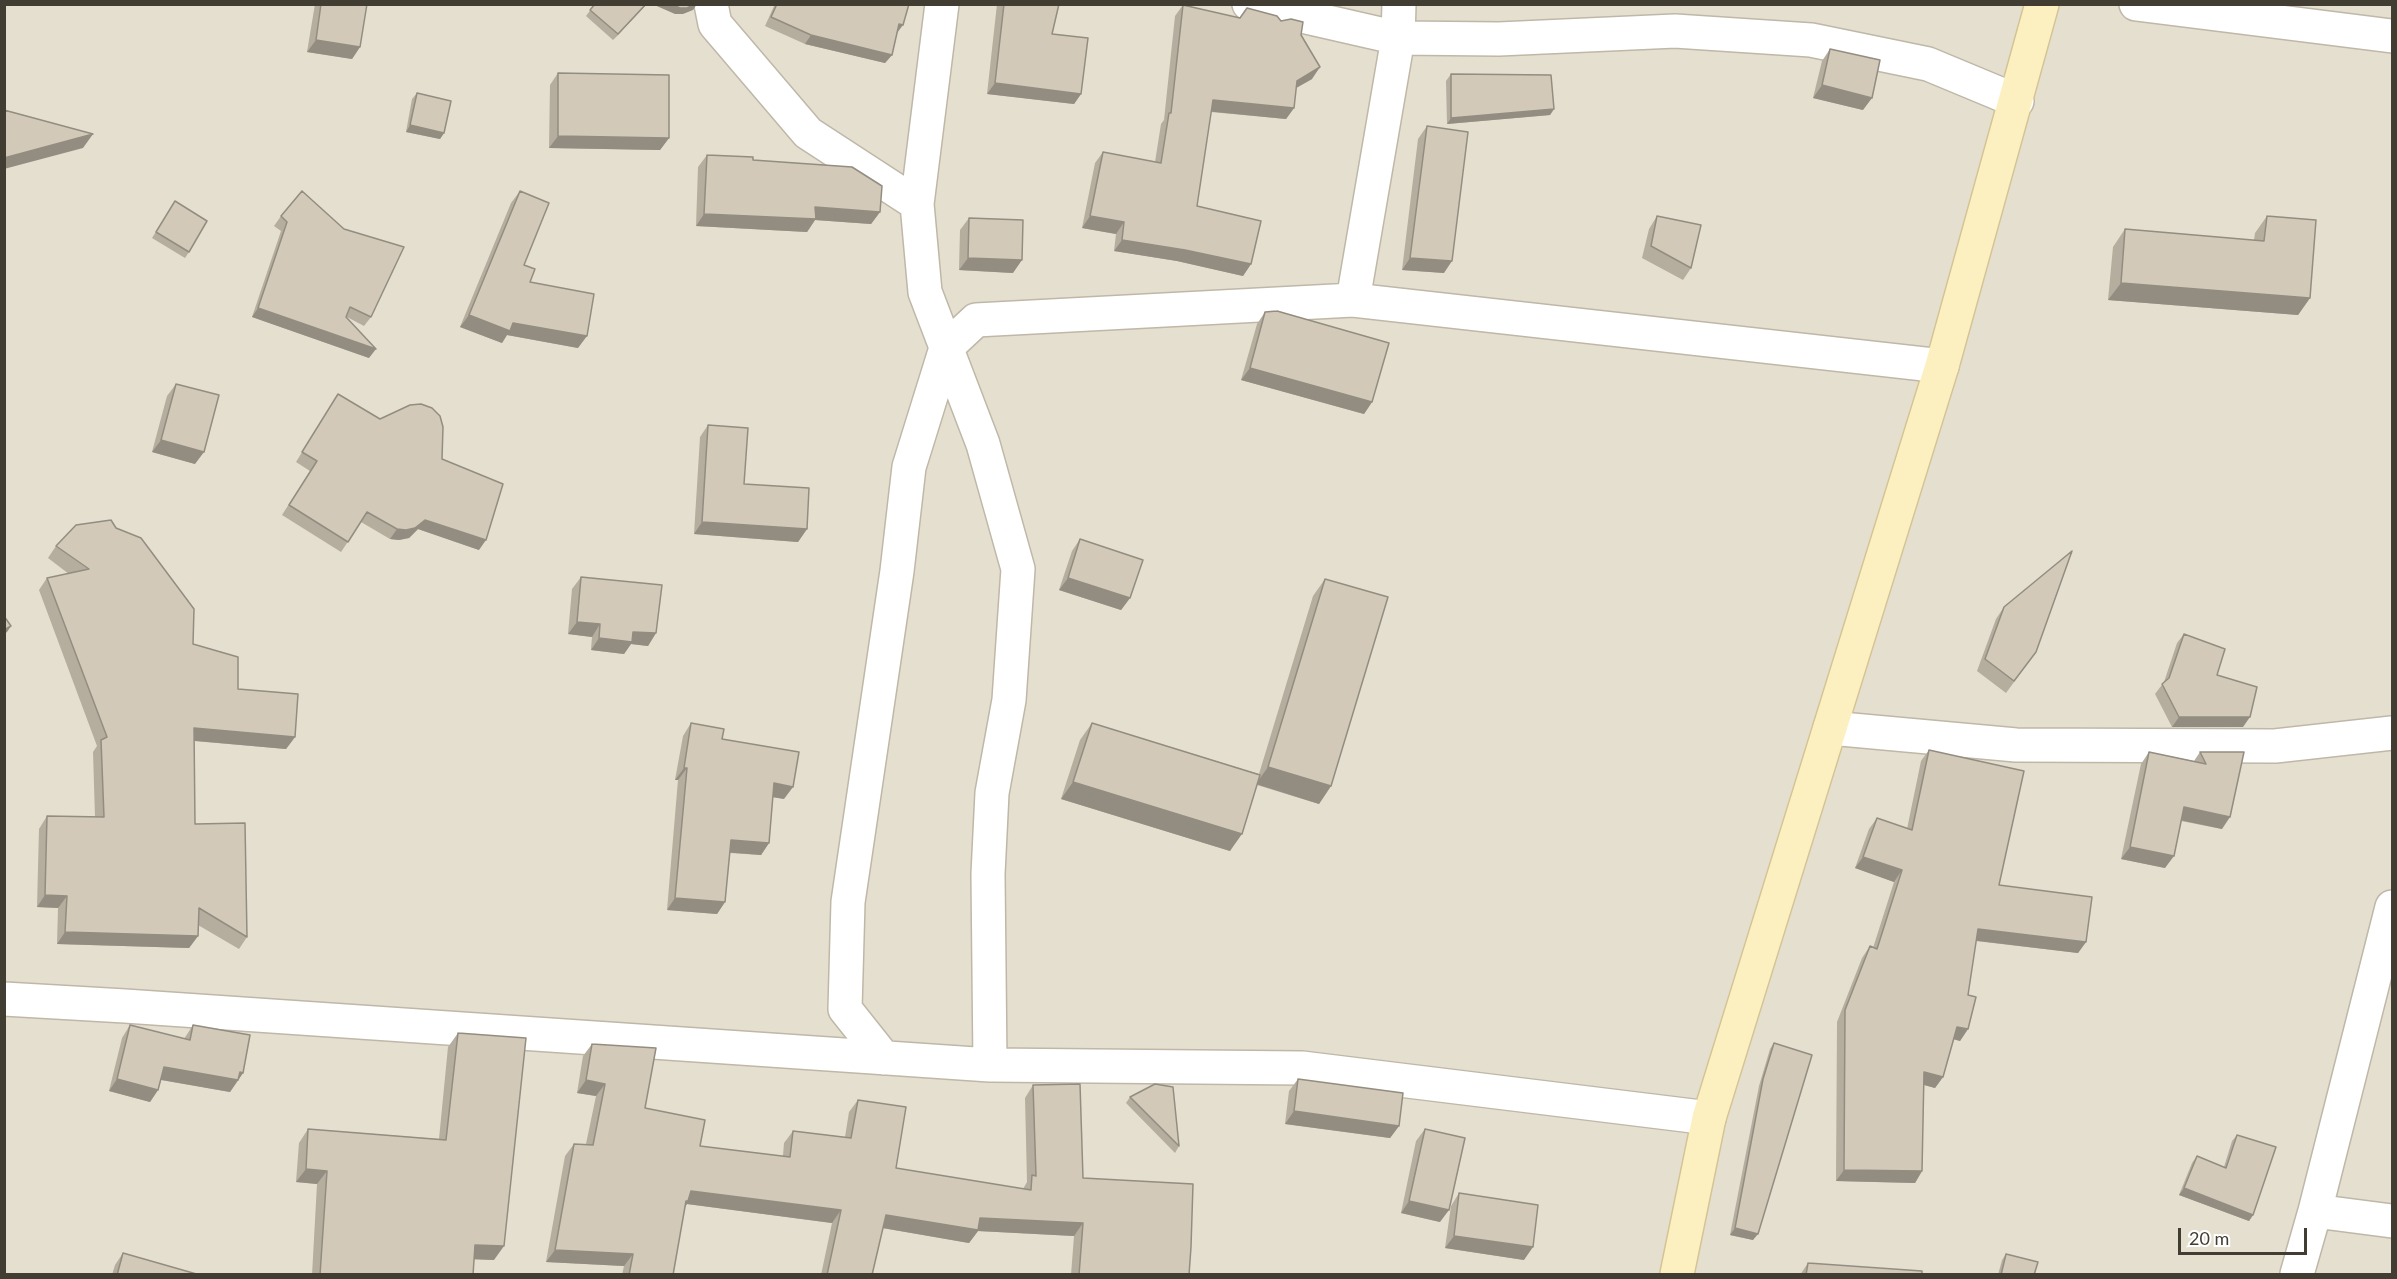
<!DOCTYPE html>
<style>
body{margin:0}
#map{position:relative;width:2397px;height:1279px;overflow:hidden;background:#f1ede2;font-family:Lato,sans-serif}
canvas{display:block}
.frame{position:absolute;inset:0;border:6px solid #423d33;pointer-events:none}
.scale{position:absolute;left:2178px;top:1228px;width:129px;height:27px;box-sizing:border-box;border:3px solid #423d33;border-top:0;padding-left:8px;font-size:18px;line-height:21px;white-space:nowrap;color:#423d33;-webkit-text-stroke:4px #fff;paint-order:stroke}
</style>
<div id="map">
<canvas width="2397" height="1279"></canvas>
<div class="frame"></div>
<div class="scale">20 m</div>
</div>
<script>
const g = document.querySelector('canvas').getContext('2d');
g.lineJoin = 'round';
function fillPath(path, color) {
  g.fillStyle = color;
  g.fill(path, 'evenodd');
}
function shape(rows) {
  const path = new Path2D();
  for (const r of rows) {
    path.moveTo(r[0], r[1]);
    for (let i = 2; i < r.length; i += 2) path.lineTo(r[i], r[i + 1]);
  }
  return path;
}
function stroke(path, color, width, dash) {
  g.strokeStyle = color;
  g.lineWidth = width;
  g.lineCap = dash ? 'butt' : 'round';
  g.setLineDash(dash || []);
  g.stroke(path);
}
fillPath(shape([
 [5,5,2392,5,2392,1274,5,1274]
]), '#e5dfd0');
const street = shape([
 [711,4,715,24,808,133,917,204,925,292,983,444,1018,569,1009,700,992,793,988,874,990,1065],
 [1249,4,1398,38,1499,39,1675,31,1811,40,1928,64,2017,101],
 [1399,4,1398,38,1353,300,1942,366],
 [2136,4,2392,36],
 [917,204,942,4],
 [1830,728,2016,745,2275,746,2392,733],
 [4,999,125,1006,990,1065,1302,1068,1709,1118],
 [884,1058,845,1009,848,902,897,571,909,467,946,348,976,320,1353,300],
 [2315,1211,2392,1221],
 [2297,1274,2315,1211,2392,907]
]);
const secondary = shape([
 [1677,1274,1709,1118,1942,366,2042,4]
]);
stroke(street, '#bfb8a8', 36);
stroke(secondary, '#d4c494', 36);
stroke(street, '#fff', 33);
stroke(secondary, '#fdf0c0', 33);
fillPath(shape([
 [315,4,367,4,360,47,352,59,307,52],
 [595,4,647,4,613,40,586,16],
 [775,4,909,4,897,33,892,55,885,63,805,44,765,26],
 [997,4,1059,4,1052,34,1081,94,1074,104,987,94],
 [1183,5,1240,18,1281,21,1301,35,1312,79,1296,88,1294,108,1286,119,1211,112,1197,206,1251,264,1243,276,1177,261,1114,251,1116,234,1082,228,1095,163,1103,152,1155,162,1161,124,1164,120,1175,16],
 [1830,49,1863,110,1813,98,1822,61],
 [558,73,669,138,660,150,549,148,550,85],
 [1451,74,1554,109,1550,115,1447,124,1446,81],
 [417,93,444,133,440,139,406,132,412,99],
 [1427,126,1444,273,1402,270,1418,139],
 [707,155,753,160,880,212,871,224,815,220,807,232,696,226,698,167],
 [302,191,371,317,364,326,347,317,369,358,252,317,281,231,274,226,281,216],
 [520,191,524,265,530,282,578,348,507,335,502,343,460,327,511,203],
 [175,201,189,252,185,258,152,238],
 [1657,216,1691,268,1683,280,1642,258,1649,229],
 [2267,216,2310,298,2298,315,2108,300,2113,247,2125,229,2254,240,2255,233],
 [969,218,1013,273,959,270,960,230],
 [1265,312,1372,402,1364,414,1241,380,1257,324],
 [176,384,195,464,152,452,167,396],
 [338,394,442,459,479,550,418,529,409,538,399,540,390,539,361,522,341,552,282,515,310,471,296,462],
 [708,425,744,484,807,529,798,542,694,534,700,437],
 [1080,539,1130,598,1121,610,1059,590,1072,551],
 [56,546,193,644,238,689,295,737,286,749,194,741,195,824,247,937,239,949,198,925,198,936,189,948,57,944,58,908,37,907,39,829,47,816,95,817,93,752,97,746,39,590,47,578,69,574,48,558],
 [581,577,656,633,648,646,631,644,624,654,591,650,592,637,568,634,572,589],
 [1325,579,1331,786,1319,804,1257,785,1230,851,1061,799,1080,740,1092,723,1259,774,1313,596],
 [2004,607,2036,652,2006,693,1977,671,1996,619],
 [2184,634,2217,675,2243,727,2172,727,2155,694,2164,682,2177,643],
 [691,723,722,739,784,799,773,797,769,843,761,855,730,853,725,902,717,914,667,910,678,780,675,780,683,736],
 [1929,750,1999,885,2086,942,2078,953,1976,941,1968,995,1968,1029,1960,1041,1954,1039,1943,1077,1935,1088,1924,1085,1922,1171,1915,1183,1836,1181,1837,1022,1862,958,1870,946,1873,948,1894,882,1855,868,1869,829,1877,818,1907,829,1921,761],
 [2149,752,2194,761,2200,752,2244,752,2222,829,2181,821,2165,868,2121,859,2141,764],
 [130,1025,184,1039,193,1025,243,1073,230,1092,161,1080,158,1090,150,1102,109,1091,122,1038],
 [458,1033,494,1260,474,1259,473,1275,312,1275,317,1184,296,1182,299,1143,308,1129,439,1139,448,1047],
 [1774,1043,1753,1240,1730,1235,1759,1086,1770,1049],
 [592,1044,645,1108,700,1146,783,1156,784,1143,793,1131,845,1137,849,1112,858,1100,896,1168,1023,1189,1027,1182,1025,1098,1033,1085,1083,1178,1189,1275,1071,1275,1074,1236,978,1231,969,1243,882,1228,872,1275,821,1275,832,1223,687,1204,685,1207,673,1275,622,1275,624,1266,546,1262,565,1156,574,1144,586,1144,596,1096,577,1093,583,1056],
 [1298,1079,1399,1126,1390,1138,1285,1124,1289,1091],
 [1130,1097,1179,1146,1175,1153,1126,1103],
 [1425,1129,1440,1222,1401,1213,1416,1141],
 [2237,1135,2253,1215,2249,1221,2179,1195,2192,1163,2197,1156,2224,1167,2232,1141],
 [1459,1193,1524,1260,1445,1248,1451,1206],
 [123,1253,200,1275,112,1275,115,1265],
 [2006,1254,2034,1275,1998,1275,2002,1260],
 [1808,1263,1922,1275,1800,1275]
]), '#b5ad9e');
fillPath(shape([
 [646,4,647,4,613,40,618,34],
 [652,4,697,4,693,10,683,14,675,14],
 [899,24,903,25,897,33],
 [811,35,892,55,885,63,805,44],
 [316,40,360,47,352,59,307,52],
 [1320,67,1312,79,1289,92,1297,81],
 [995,83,1081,94,1074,104,987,94],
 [1822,85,1872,98,1863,110,1813,98],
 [1213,100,1294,108,1286,119,1205,111],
 [1554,109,1550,115,1447,124,1451,118],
 [410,125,444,133,440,139,406,132],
 [93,134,83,148,4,169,4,158],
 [558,136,669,138,660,150,549,148],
 [815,207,880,212,871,224,815,220,807,232,696,226,704,214],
 [1090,216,1124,222,1116,234,1082,228],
 [1122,240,1185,250,1251,264,1243,276,1177,261,1114,251],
 [968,258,1022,260,1013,273,959,270],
 [1410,258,1452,261,1444,273,1402,270],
 [2121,283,2310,298,2298,315,2108,300],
 [258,308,376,349,369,358,252,317],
 [469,315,587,336,578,348,507,335,502,343,460,327],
 [1250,368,1372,402,1364,414,1241,380],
 [161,440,204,452,195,464,152,452],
 [425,520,486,540,479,550,418,529,409,538,399,540,390,539,397,529],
 [702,522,807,529,798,542,694,534],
 [1068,578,1130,598,1121,610,1059,590],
 [577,622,600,624,592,637,568,634],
 [11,626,7,632,4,634,4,630],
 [633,632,656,633,648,646,631,644,624,654,591,650,599,638],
 [2179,717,2250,717,2243,727,2172,727],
 [194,728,295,737,286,749,185,740],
 [1268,767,1331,786,1319,804,1256,784],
 [684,768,687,768,678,780,675,780],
 [1073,782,1242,834,1230,851,1061,799],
 [774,783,793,787,784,799,766,796],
 [2184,807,2230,817,2222,829,2175,819],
 [731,840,769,843,761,855,723,852],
 [2130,847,2174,856,2165,868,2121,859],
 [1863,857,1902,870,1894,882,1855,868],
 [45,895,67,896,58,908,37,907],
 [675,898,725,902,717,914,667,910],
 [1978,929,2086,942,2078,953,1970,940],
 [65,932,198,936,189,948,57,944],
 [1957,1027,1968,1029,1960,1041,1949,1038],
 [164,1067,240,1072,243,1073,230,1092,156,1079],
 [1924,1072,1943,1077,1935,1088,1917,1083],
 [117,1079,158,1090,150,1102,109,1091],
 [586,1080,605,1084,596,1096,577,1093],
 [1294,1111,1399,1126,1390,1138,1285,1124],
 [306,1169,327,1171,317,1184,296,1182],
 [1844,1170,1922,1171,1915,1183,1836,1181],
 [2184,1188,2253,1215,2249,1221,2179,1195],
 [691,1191,841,1210,832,1223,687,1204,680,1214],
 [1409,1201,1449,1210,1440,1222,1401,1213],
 [886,1215,980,1218,1083,1223,1074,1236,978,1231,969,1243,877,1227],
 [1735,1228,1758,1234,1753,1240,1730,1235],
 [1454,1236,1533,1247,1524,1260,1445,1248],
 [475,1245,504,1246,494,1260,466,1259],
 [555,1250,633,1254,624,1266,546,1262]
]), '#938d81');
const building = shape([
 [321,4,367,4,360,47,316,40,321,4],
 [595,4,646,4,618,34,590,10,595,4],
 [671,4,695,4,687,8,680,8,671,4],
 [777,4,909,4,903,25,899,24,892,55,811,35,771,17,777,4],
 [1004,4,1059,4,1052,34,1088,38,1081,94,995,83,1004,4],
 [1183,5,1240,18,1247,8,1277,16,1281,21,1291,19,1303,22,1301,35,1320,67,1297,81,1294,108,1213,100,1197,206,1261,221,1251,264,1185,250,1122,240,1124,222,1090,216,1103,152,1161,163,1169,113,1171,113,1183,5],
 [1830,49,1880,60,1872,98,1822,85,1830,49],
 [558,73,669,75,669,138,558,136,558,73],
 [1451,74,1551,75,1554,109,1451,118,1451,74],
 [417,93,451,101,444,133,410,125,417,93],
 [4,110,93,134,4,158,4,110],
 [1427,126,1468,132,1452,261,1410,258,1427,126],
 [707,155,753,157,753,160,852,167,882,186,880,212,815,207,816,219,704,214,707,155],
 [302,191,344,229,404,247,371,317,350,307,346,317,376,349,258,308,287,222,281,216,302,191],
 [520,191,549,203,524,265,535,269,530,282,594,294,587,336,513,323,510,331,469,315,520,191],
 [175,201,207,221,189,252,156,232,175,201],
 [1657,216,1701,225,1691,268,1651,246,1657,216],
 [2267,216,2316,220,2310,298,2121,283,2125,229,2264,241,2267,216],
 [969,218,1023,220,1022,260,968,258,969,218],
 [1277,311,1389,343,1372,402,1250,368,1265,312,1277,311],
 [176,384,219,395,204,452,161,440,176,384],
 [338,394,380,419,410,405,421,404,432,408,440,416,443,427,442,459,503,484,486,540,425,520,415,528,406,530,397,529,367,512,348,542,289,505,317,461,302,452,338,394],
 [708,425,748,428,744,484,809,488,807,529,702,522,708,425],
 [111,520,116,528,141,538,194,609,193,644,238,657,238,689,298,694,295,737,194,728,195,824,245,823,247,937,199,908,198,936,65,932,67,896,45,895,47,816,104,817,101,740,107,737,47,578,89,569,56,546,76,525,111,520],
 [1080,539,1143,560,1130,598,1068,578,1080,539],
 [2072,551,2036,652,2014,681,1985,659,2004,607,2072,551],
 [581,577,662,585,656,633,633,632,632,642,599,638,600,624,577,622,581,577],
 [1325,579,1388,597,1331,786,1268,767,1325,579],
 [4,616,11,626,4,630,4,616],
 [2184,634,2225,649,2217,675,2257,687,2250,717,2179,717,2162,684,2169,678,2184,634],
 [691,723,724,729,722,739,799,752,793,787,774,783,769,843,731,840,725,902,675,898,687,768,684,768,691,723],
 [1092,723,1260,775,1242,834,1073,782,1092,723],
 [1929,750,2024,771,1999,885,2092,897,2086,942,1978,929,1968,995,1976,997,1968,1029,1957,1027,1943,1077,1924,1072,1922,1171,1844,1170,1845,1010,1870,946,1877,949,1902,870,1863,857,1877,818,1912,830,1929,750],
 [2149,752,2206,764,2200,752,2244,752,2230,817,2184,807,2174,856,2130,847,2149,752],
 [130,1025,190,1040,193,1025,250,1035,243,1073,240,1072,238,1080,164,1067,158,1090,117,1079,130,1025],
 [458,1033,526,1038,504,1246,475,1245,473,1275,320,1275,327,1171,306,1169,308,1129,446,1140,458,1033],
 [1774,1043,1812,1055,1758,1234,1735,1228,1763,1079,1774,1043],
 [592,1044,656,1048,645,1108,705,1120,700,1146,790,1157,793,1131,851,1138,858,1100,906,1107,896,1168,1031,1190,1032,1175,1036,1176,1033,1085,1080,1084,1083,1178,1193,1184,1191,1247,1189,1275,1079,1275,1083,1223,980,1218,978,1230,886,1215,872,1275,827,1275,841,1210,691,1191,688,1201,686,1201,673,1275,629,1275,633,1254,555,1250,574,1144,593,1145,605,1084,586,1080,592,1044],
 [1298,1079,1403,1093,1399,1126,1294,1111,1298,1079],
 [1155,1084,1173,1087,1179,1146,1130,1097,1155,1084],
 [1425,1129,1465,1138,1449,1210,1409,1201,1425,1129],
 [2237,1135,2276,1147,2253,1215,2184,1188,2197,1156,2226,1168,2237,1135],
 [1459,1193,1538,1205,1533,1247,1454,1236,1459,1193],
 [123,1253,200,1275,117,1275,123,1253],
 [2006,1254,2038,1262,2034,1275,2001,1275,2006,1254],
 [1808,1263,1922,1271,1922,1275,1806,1275,1808,1263]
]);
fillPath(building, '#d2c9b8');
stroke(building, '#938d81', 1.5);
</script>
